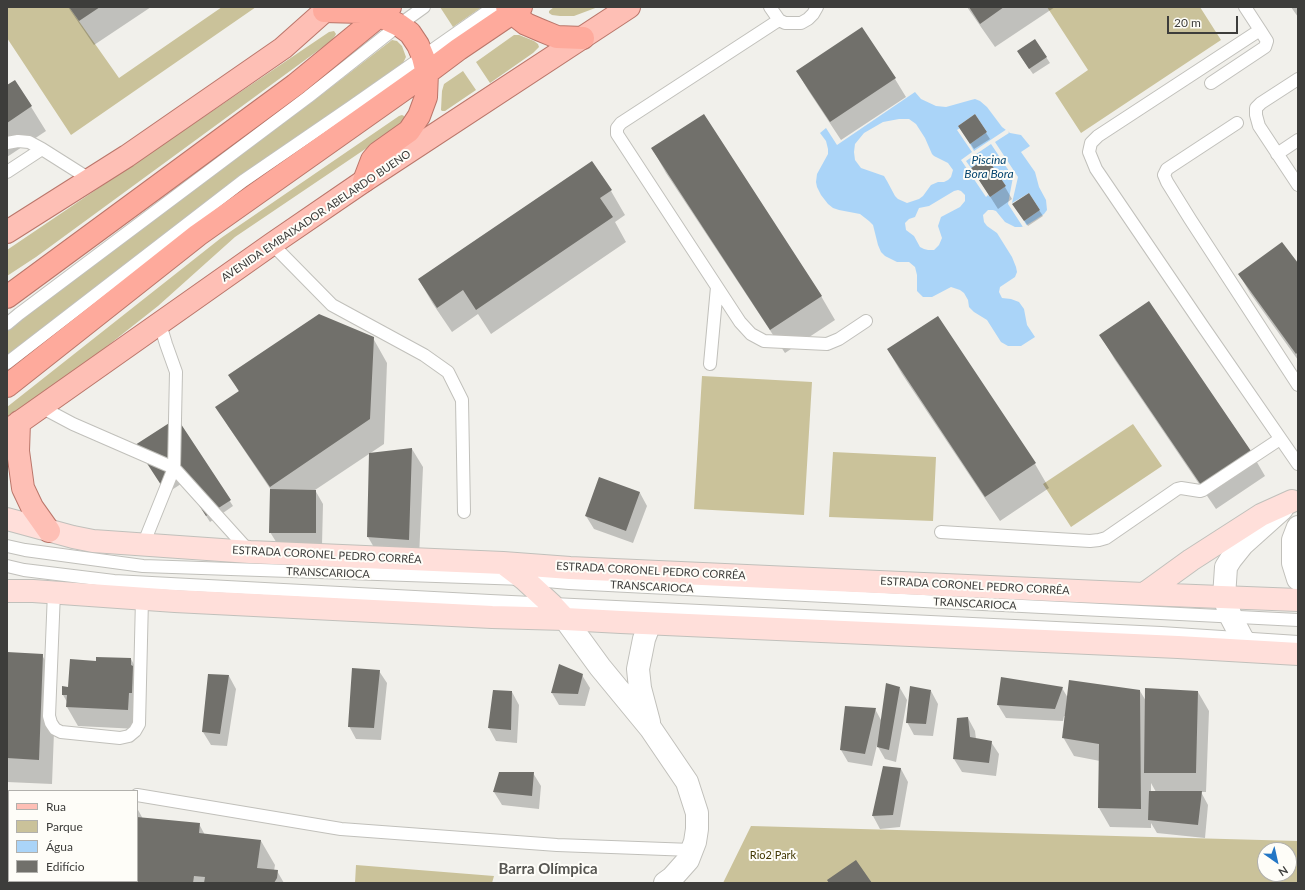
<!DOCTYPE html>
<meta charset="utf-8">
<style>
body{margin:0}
#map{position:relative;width:1305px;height:890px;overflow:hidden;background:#f1f0eb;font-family:Lato,sans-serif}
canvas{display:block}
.frame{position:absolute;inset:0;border:8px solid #3d3d3b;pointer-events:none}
.legend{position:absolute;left:8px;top:790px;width:130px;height:92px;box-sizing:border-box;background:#fefdf8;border:1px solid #b1b0ac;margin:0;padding:5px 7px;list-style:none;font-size:12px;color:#3d3d3b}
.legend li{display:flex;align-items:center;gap:8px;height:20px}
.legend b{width:20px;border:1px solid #b1b0ac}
.north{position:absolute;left:1257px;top:842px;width:40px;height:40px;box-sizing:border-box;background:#fefdf8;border:1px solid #b1b0ac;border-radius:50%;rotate:146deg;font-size:11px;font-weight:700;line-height:16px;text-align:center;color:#3d3d3b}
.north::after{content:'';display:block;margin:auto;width:14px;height:18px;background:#2376c5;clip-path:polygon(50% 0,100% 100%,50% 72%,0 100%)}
.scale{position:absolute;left:1167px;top:16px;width:71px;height:18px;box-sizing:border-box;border:2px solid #3d3d3b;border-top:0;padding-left:5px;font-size:12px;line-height:14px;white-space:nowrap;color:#3d3d3b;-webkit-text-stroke:3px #fefdf8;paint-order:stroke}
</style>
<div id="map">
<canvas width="1305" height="890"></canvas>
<div class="frame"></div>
<ul class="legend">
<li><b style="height:5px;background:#febfb5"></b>Rua</li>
<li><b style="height:11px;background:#cac29a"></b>Parque</li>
<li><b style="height:11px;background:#aad4f8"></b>Água</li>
<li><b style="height:11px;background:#71706b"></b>Edifício</li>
</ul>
<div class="north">N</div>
<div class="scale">20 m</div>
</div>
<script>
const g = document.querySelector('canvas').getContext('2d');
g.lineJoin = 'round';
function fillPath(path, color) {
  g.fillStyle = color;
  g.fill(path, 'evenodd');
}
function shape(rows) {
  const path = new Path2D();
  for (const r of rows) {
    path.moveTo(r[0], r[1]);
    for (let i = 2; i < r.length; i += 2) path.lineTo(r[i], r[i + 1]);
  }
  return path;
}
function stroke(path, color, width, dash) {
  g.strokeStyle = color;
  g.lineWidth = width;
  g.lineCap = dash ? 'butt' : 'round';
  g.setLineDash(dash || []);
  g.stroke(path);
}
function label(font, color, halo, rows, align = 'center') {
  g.font = font + ' Lato,sans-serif';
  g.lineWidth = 4;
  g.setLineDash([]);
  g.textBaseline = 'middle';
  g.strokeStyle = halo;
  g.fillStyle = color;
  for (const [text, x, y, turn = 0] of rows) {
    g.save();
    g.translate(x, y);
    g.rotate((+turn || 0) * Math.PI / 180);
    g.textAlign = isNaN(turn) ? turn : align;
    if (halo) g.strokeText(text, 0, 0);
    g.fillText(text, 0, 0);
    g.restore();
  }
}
fillPath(shape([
 [7,7,69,7,119,78,222,7,256,7,71,135,7,38],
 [440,7,482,7,453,27],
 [554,7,598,7,574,16,560,16,552,15,549,13,549,11],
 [1047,7,1200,7,1221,40,1081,133,1055,93,1088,70],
 [334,31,336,34,335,36,331,41,36,257,7,276,7,250,329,32],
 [514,35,519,35,534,41,538,44,539,47,533,53,490,83,476,62],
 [392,40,397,41,402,46,406,57,403,63,239,178,7,356,7,331,23,318,102,257,312,102],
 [463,71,476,90,445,111,442,111,441,110,442,91,444,84],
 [402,115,404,116,404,118,401,123,389,133,235,237,158,306,7,425,7,407,221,238,399,116],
 [702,376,812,382,804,515,694,509],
 [1133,424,1162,466,1071,527,1043,484],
 [833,452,936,457,933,521,829,517],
 [751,826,1298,841,1298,883,723,883],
 [1265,850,1289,850,1289,874,1265,874],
 [356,865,494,876,492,883,355,883]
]), '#cac29a');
fillPath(shape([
 [915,92,921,99,936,106,946,107,971,100,975,99,980,101,987,107,1002,127,1010,133,1021,135,1030,146,1021,152,1035,172,1039,187,1046,200,1047,210,1044,214,1035,220,1025,226,1021,227,1015,227,1005,222,996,211,993,210,988,210,983,215,984,222,987,226,997,233,1012,257,1016,267,1017,272,1015,277,1000,287,999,292,1002,298,1011,299,1019,302,1024,309,1027,325,1035,337,1021,346,1008,346,1001,342,987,320,974,312,969,307,968,300,964,293,960,290,951,287,932,297,923,297,917,291,917,275,915,267,909,262,897,262,885,256,881,252,878,245,873,225,869,221,860,214,839,210,833,208,828,204,821,195,817,187,816,182,817,174,828,154,828,149,826,141,820,133,826,128,837,145],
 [899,119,909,119,916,124,925,138,932,154,934,156,948,163,953,170,951,177,948,180,944,182,938,182,931,185,923,196,919,199,907,203,898,199,895,196,887,181,884,176,861,168,855,160,854,152,855,144,864,133,883,122],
 [958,190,961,191,965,195,965,201,960,207,941,217,938,226,942,238,939,245,934,250,928,250,924,249,920,247,914,236,906,230,905,223,909,219,915,217,919,208,929,206,954,191]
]), '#aad4f8');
fillPath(shape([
 [975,114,987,132,970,144,974,151,1007,129,1009,133,995,142,1018,177,1012,203,1029,193,1040,210,1024,221,1027,226,1023,227,1008,204,1013,177,991,144,966,161,971,168,987,158,1006,186,990,197,988,195,986,197,961,160,972,152,957,130,960,128,958,126]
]), '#f1f0eb');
fillPath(shape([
 [68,7,151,7,94,45],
 [967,7,1055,7,995,47],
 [1291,7,1298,7,1298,17],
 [862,28,895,79,906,97,841,140,808,90,797,71],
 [1021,57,1046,57,1050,63,1033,74],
 [15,81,46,131,7,157,7,86],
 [975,116,990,139,974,149,963,132],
 [652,148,821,296,835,320,785,353,666,173],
 [592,162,611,191,625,215,615,222,626,242,491,334,478,314,452,332,433,304,419,280],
 [972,168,1005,187,1012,199,998,209],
 [1017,210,1039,210,1043,216,1028,226],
 [1298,265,1298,360,1250,293,1239,274],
 [1149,302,1251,452,1265,476,1216,509,1115,360,1101,336],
 [938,317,1035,464,1049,488,1000,521,902,374,888,350],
 [373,338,387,363,384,444,315,490,323,504,322,545,278,545,270,532,271,490,228,426,217,407,239,392,230,375],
 [176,419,233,506,210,522,184,482,167,493],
 [412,449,423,467,419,558,379,556,368,537,370,454],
 [600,479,640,493,647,506,633,543,594,529,586,516],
 [7,653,42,655,56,680,52,784,7,782],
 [131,659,141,678,138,729,78,726,67,707,67,702,63,695,97,662],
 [379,671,387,683,381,740,356,739,349,726],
 [209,675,229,676,236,689,227,746,211,745,203,732],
 [582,675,590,688,585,706,559,705,552,693],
 [900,688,907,700,896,762,885,759,877,745,872,766,848,762,841,750,875,709,881,720],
 [1062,688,1068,698,1140,691,1146,701,1198,692,1209,711,1206,792,1201,792,1208,805,1205,838,1157,833,1151,823,1151,828,1110,827,1099,808,1100,761,1074,756,1063,737,1065,716,1064,716,1063,721,1006,718,998,705],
 [1151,783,1156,792,1151,792],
 [931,691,938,704,933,736,914,735,907,722],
 [512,692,519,705,517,743,496,741,489,728],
 [968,718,975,731,976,739,991,742,999,754,996,776,962,772,954,759],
 [884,767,901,769,908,782,900,827,880,829,873,816],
 [500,773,533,773,541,786,539,809,502,805,494,792],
 [137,808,143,819,199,824,205,835,261,841,275,865,274,871,277,871,284,883,113,883,113,881,137,881]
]), '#0003');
fillPath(shape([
 [69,7,100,7,79,21],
 [969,7,1004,7,980,24],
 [862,27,896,78,830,122,796,71],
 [1035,39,1047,57,1029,69,1017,51],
 [15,80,32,106,7,123,7,85],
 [704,114,822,296,770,330,651,148],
 [975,114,987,132,970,144,958,126],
 [987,158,1006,186,990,197,971,168],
 [592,161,612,190,600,198,613,217,476,310,463,290,437,308,418,279],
 [1029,193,1040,210,1024,221,1012,204],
 [1282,242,1298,263,1298,352,1296,354,1238,274],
 [1149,301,1251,451,1201,485,1099,335],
 [319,314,374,337,370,419,270,487,215,407,239,391,228,375],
 [938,316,1036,463,985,497,887,349],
 [177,418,231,500,206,516,180,476,163,488,135,445],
 [412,448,409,540,367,537,369,453],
 [599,477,640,492,626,531,585,516],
 [270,489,316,490,316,533,269,533],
 [7,652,43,654,39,760,7,758],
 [96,657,131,658,131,665,133,666,132,693,129,693,128,710,66,707,67,695,62,695,62,686,68,687,70,659,96,661],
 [559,664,583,674,578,694,551,693],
 [352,668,380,670,374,728,348,727],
 [208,674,229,675,220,734,202,732],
 [1001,677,1063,687,1055,709,997,705],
 [1069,680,1140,690,1141,809,1098,808,1099,744,1062,738],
 [886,683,900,687,889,750,877,747],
 [910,686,931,690,926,724,906,723],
 [1145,688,1198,691,1196,773,1144,773],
 [493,690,512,691,511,730,488,728],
 [845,706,876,708,865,754,840,750],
 [968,717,970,737,992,741,989,763,953,759,957,718],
 [883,766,901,768,893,815,872,816],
 [499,772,534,772,532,796,493,792],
 [1149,791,1202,791,1198,825,1148,820],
 [137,817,200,823,199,833,261,840,257,868,278,870,277,878,274,883,204,883,205,877,194,876,193,883,112,883,112,881,137,881],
 [856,860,872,883,829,883,827,880]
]), '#71706b');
const service = shape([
 [770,7,779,20],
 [817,7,813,14,808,19,801,23,785,23,779,20,621,123,617,128,617,134,740,322,751,334,764,341,827,344,839,339,866,321],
 [1245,7,1260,30,1098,136,1091,143,1089,152,1096,169,1202,325,1298,464],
 [1298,79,1261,103,1256,108,1256,115,1259,126,1298,185],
 [1211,83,1265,47,1267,41,1260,30],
 [1237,123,1167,169,1164,175,1167,182,1190,219,1298,385],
 [7,143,18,141,29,142,42,149,91,180],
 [1277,154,1298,140],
 [7,172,42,149],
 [272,244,332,305,424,355,448,372,462,400,464,512],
 [7,324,19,314,308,97,399,25,424,7],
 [7,363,243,181,351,107,494,7],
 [710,364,717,287],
 [41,407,73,424,174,468,249,551],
 [941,532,1090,541,1099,540,1106,538,1177,489,1181,488,1200,491,1203,490,1280,439],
 [143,545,174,468,176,372,166,344,160,324],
 [7,546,25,550,143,566,524,579,569,583,1298,620],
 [7,566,24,570,114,581,490,601,1161,633,1298,642],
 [54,592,49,716,51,723,55,729,61,732,120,738,129,736,135,731,139,724,142,599],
 [137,795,341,829,557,845,692,850]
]);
const minor = shape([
 [1298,527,1293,540,1293,563,1298,579],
 [565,619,600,667,651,729,687,782,697,813,697,829,695,842,688,860,672,878,665,883],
 [1252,651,1242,638,1231,617,1224,597,1226,567,1231,559,1243,544,1282,509],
 [649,722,640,688,638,669,644,639,650,623],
 [7,870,9,872]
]);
const secondary = shape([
 [7,519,73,537,93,541,250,552,503,563,570,568,1144,594,1298,600],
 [503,563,524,579,551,604,565,619],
 [7,591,33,591,175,601,492,617,565,619,621,622,1178,647,1298,654],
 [1144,594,1191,560,1261,515,1292,501]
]);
const primary = shape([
 [7,232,127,156,283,48,329,7],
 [19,422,18,451,23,488,32,507,49,531],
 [7,431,272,244,364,181,629,7]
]);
const trunk = shape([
 [507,7,512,13,526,24,540,30,557,37,583,38],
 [324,11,362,12,380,16,399,25,410,33,418,45,423,57,427,73,426,97,419,116,409,131,378,153,372,160,364,181],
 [7,297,295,85,390,7],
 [7,386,198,235,427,73,459,49,521,7]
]);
stroke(service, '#c1c0bb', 14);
stroke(minor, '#c1c0bb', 24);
stroke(secondary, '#c1c0bb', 24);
stroke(primary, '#ba766a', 24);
stroke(trunk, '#ba766a', 24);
stroke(service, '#fff', 12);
stroke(minor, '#fff', 22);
stroke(secondary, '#ffdfda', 22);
stroke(primary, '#febfb5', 22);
stroke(trunk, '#feaa9c', 22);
label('11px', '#3d3d3b', '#fefdf8', [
 ["AVENIDA EMBAIXADOR ABELARDO BUENO",316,216,-34],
 ["ESTRADA CORONEL PEDRO CORRÊA",327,555,3],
 ["ESTRADA CORONEL PEDRO CORRÊA",651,571,3],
 ["TRANSCARIOCA",328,573,2],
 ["ESTRADA CORONEL PEDRO CORRÊA",975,586,3],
 ["TRANSCARIOCA",652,587,3],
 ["TRANSCARIOCA",975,604,3]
]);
label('11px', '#423804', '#fefdf8', [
 ["Rio2 Park",773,855]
]);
label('italic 12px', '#06466f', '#fefdf8', [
 ["Piscina",989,160],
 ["Bora Bora",989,174]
]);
label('bold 15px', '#575652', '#fefdf8', [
 ["Barra Olímpica",548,869]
]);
</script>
